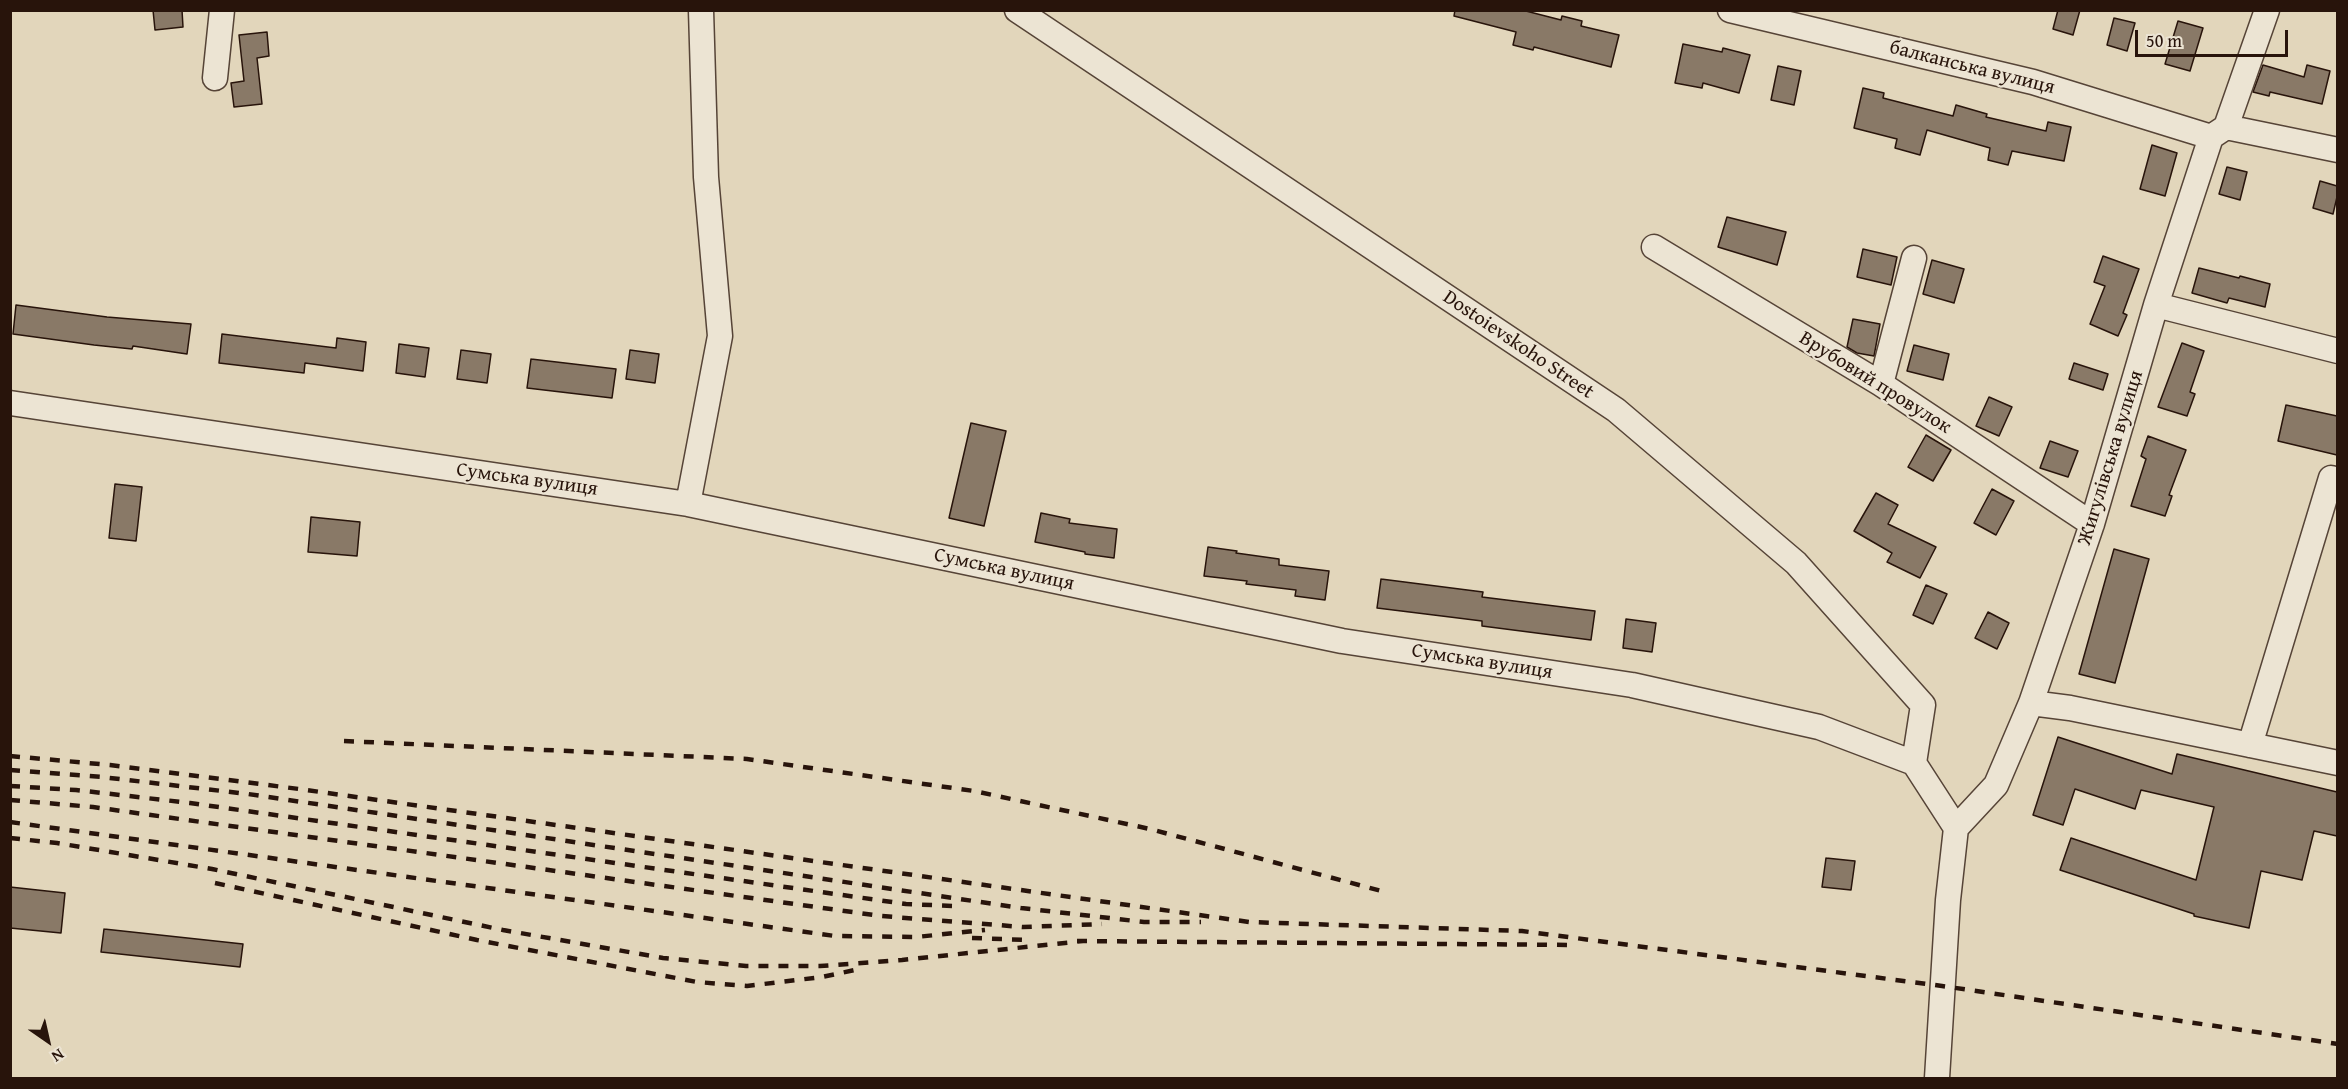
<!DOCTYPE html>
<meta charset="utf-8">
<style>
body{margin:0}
#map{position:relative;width:2348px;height:1089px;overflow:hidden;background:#e2d6bb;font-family:"Gentium Book Plus",serif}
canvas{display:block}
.frame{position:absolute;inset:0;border:12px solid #28140b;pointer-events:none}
.north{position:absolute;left:18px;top:1011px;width:60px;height:60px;-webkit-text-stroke:4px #ece4d3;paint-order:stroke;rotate:146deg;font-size:16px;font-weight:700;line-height:24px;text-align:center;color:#28140b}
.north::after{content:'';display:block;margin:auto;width:21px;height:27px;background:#28140b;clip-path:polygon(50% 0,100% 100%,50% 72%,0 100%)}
.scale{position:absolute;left:2135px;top:30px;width:153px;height:27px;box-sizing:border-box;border:3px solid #28140b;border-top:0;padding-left:8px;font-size:18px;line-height:21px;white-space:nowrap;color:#28140b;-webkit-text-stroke:4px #ece4d3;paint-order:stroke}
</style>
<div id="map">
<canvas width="2348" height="1089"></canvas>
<div class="frame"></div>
<div class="north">N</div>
<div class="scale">50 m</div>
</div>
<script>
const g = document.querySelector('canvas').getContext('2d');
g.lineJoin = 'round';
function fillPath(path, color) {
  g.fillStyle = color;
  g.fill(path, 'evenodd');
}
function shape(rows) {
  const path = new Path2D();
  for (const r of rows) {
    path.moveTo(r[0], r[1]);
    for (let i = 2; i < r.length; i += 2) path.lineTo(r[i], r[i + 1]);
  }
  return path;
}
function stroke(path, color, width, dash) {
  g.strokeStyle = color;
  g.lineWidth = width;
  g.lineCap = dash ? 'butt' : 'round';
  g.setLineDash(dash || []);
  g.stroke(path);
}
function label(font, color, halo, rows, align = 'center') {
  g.font = font + ' "Gentium Book Plus",serif';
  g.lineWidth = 4.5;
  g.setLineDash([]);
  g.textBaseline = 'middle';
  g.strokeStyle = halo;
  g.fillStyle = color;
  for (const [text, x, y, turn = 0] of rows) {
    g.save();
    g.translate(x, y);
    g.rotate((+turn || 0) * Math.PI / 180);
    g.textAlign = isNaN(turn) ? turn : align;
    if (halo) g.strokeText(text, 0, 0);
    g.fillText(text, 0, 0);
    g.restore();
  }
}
const building = shape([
 [153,10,182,10,183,27,155,30,153,10],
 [1455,10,1522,10,1561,20,1562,16,1582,21,1581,26,1619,35,1611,67,1534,47,1533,50,1513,45,1516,32,1454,16,1455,10],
 [2058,10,2080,10,2073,35,2053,29,2058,10],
 [2114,18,2135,23,2127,51,2107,45,2114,18],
 [2178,21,2203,28,2190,71,2165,64,2178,21],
 [267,32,269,56,257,58,262,104,234,107,231,83,244,81,239,35,267,32],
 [1683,44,1722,52,1723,48,1750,55,1739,93,1703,83,1702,88,1675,83,1683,44],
 [2263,65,2304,77,2307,65,2330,71,2322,104,2270,92,2269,96,2253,92,2263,65],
 [1778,66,1801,71,1794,105,1771,100,1778,66],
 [1863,88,1884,93,1883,98,1953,116,1956,105,1987,114,1986,117,2046,131,2048,122,2071,127,2064,161,2012,151,2008,165,1988,160,1990,148,1927,130,1920,155,1895,148,1897,139,1854,128,1863,88],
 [2152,145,2177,153,2165,196,2140,189,2152,145],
 [2227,167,2247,172,2240,200,2219,194,2227,167],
 [2320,181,2337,186,2337,197,2333,214,2313,208,2320,181],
 [1727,217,1786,232,1777,265,1718,247,1727,217],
 [1863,249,1897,257,1891,285,1857,277,1863,249],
 [2103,256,2139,269,2123,313,2127,315,2118,336,2090,324,2105,286,2094,282,2103,256],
 [1932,260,1964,269,1954,303,1923,294,1932,260],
 [2199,268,2239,278,2240,276,2270,284,2265,307,2229,298,2227,303,2192,293,2199,268],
 [16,305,107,317,191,324,187,354,133,346,132,349,94,345,13,334,16,305],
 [1853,319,1880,324,1874,356,1857,353,1847,347,1853,319],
 [222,334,336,348,337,338,366,342,363,371,305,363,304,373,219,363,222,334],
 [2182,343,2204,351,2190,392,2195,394,2187,416,2158,407,2182,343],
 [399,344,429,348,425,377,396,373,399,344],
 [1914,345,1949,354,1943,380,1907,371,1914,345],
 [461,350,491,354,487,383,457,379,461,350],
 [630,350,659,354,655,383,626,379,630,350],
 [531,359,616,369,612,398,527,388,531,359],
 [2074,363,2108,374,2103,390,2069,379,2074,363],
 [1989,397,2012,407,1999,436,1976,426,1989,397],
 [2286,405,2337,416,2337,455,2278,441,2286,405],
 [971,423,1006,431,984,526,949,518,971,423],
 [1926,435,1951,450,1933,481,1908,467,1926,435],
 [2148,436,2186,450,2169,495,2172,496,2165,516,2131,506,2146,459,2141,456,2148,436],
 [2050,441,2078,451,2068,477,2040,468,2050,441],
 [115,484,142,487,136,541,109,538,115,484],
 [1992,489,2014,501,1996,535,1974,523,1992,489],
 [1876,493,1898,505,1888,524,1936,547,1920,578,1887,562,1892,553,1854,531,1876,493],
 [1041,513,1070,519,1069,523,1117,529,1114,558,1085,554,1085,552,1035,542,1041,513],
 [311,517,360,522,357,556,308,552,311,517],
 [1208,547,1237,551,1236,553,1279,559,1279,565,1329,571,1325,600,1295,596,1296,590,1246,584,1247,581,1204,576,1208,547],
 [2114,549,2149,559,2115,683,2079,674,2114,549],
 [1381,579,1483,592,1482,597,1595,611,1591,640,1482,626,1482,621,1450,617,1377,608,1381,579],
 [1926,585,1947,594,1933,624,1913,615,1926,585],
 [1988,612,2009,623,1997,649,1975,638,1988,612],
 [1626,619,1656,623,1652,652,1623,648,1626,619],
 [2058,737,2172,774,2177,754,2337,792,2337,836,2314,831,2302,880,2261,871,2249,928,2194,916,2194,914,2060,870,2071,838,2196,880,2214,807,2141,790,2135,809,2075,789,2063,825,2033,815,2058,737],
 [1826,858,1855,861,1851,890,1822,887,1826,858],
 [10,887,65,893,61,933,10,928,10,887],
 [104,929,243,944,240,967,101,952,104,929]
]);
fillPath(building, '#897967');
stroke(building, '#28140b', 1.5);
const minor = shape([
 [1017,10,1616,410,1796,563,1923,705,1914,763],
 [1730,10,2033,82,2211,137],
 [215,78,222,10],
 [2226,127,2338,150],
 [1654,247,1881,384,2092,524],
 [2156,305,2338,351],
 [1881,384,1914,258],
 [10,403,688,504,1342,641,1632,685,1819,727,1914,763,1956,828],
 [688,504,720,336,706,177,701,10],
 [2031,703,2070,708,2338,763],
 [2250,745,2331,478,2338,480],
 [1937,1078,1948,900,1956,828,1996,785,2031,703,2092,524,2156,305,2211,137,2226,127,2267,10]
]);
stroke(minor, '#564437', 27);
stroke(minor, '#ece4d3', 24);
stroke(shape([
 [344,741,747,759,974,791,1150,829,1385,892],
 [10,756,110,765,299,789,1249,922,1522,931,1942,986,2338,1044],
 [10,770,102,777,248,794,1021,908,1144,922,1201,922],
 [10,786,76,790,190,803,906,904,955,906],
 [10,800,93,807,881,916,1023,927,1102,924],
 [10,822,835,936,916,937,985,930],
 [10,838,57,843,212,869,503,930,663,958,746,966,820,966,902,960,1083,941],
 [215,883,477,940,697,982,747,986,822,977,855,970],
 [972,938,1029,940],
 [1077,941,1575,945]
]), '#28140b', 4.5, [10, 10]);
label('20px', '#28140b', '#ece4d3', [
 ["балканська вулиця",1972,68,14],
 ["Dostoievskoho Street",1518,345,34],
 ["Врубовий провулок",1875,383,32],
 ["Жигулівська вулиця",2111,458,-73],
 ["Сумська вулиця",527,480,8],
 ["Сумська вулиця",1004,570,12],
 ["Сумська вулиця",1482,662,9]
]);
</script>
